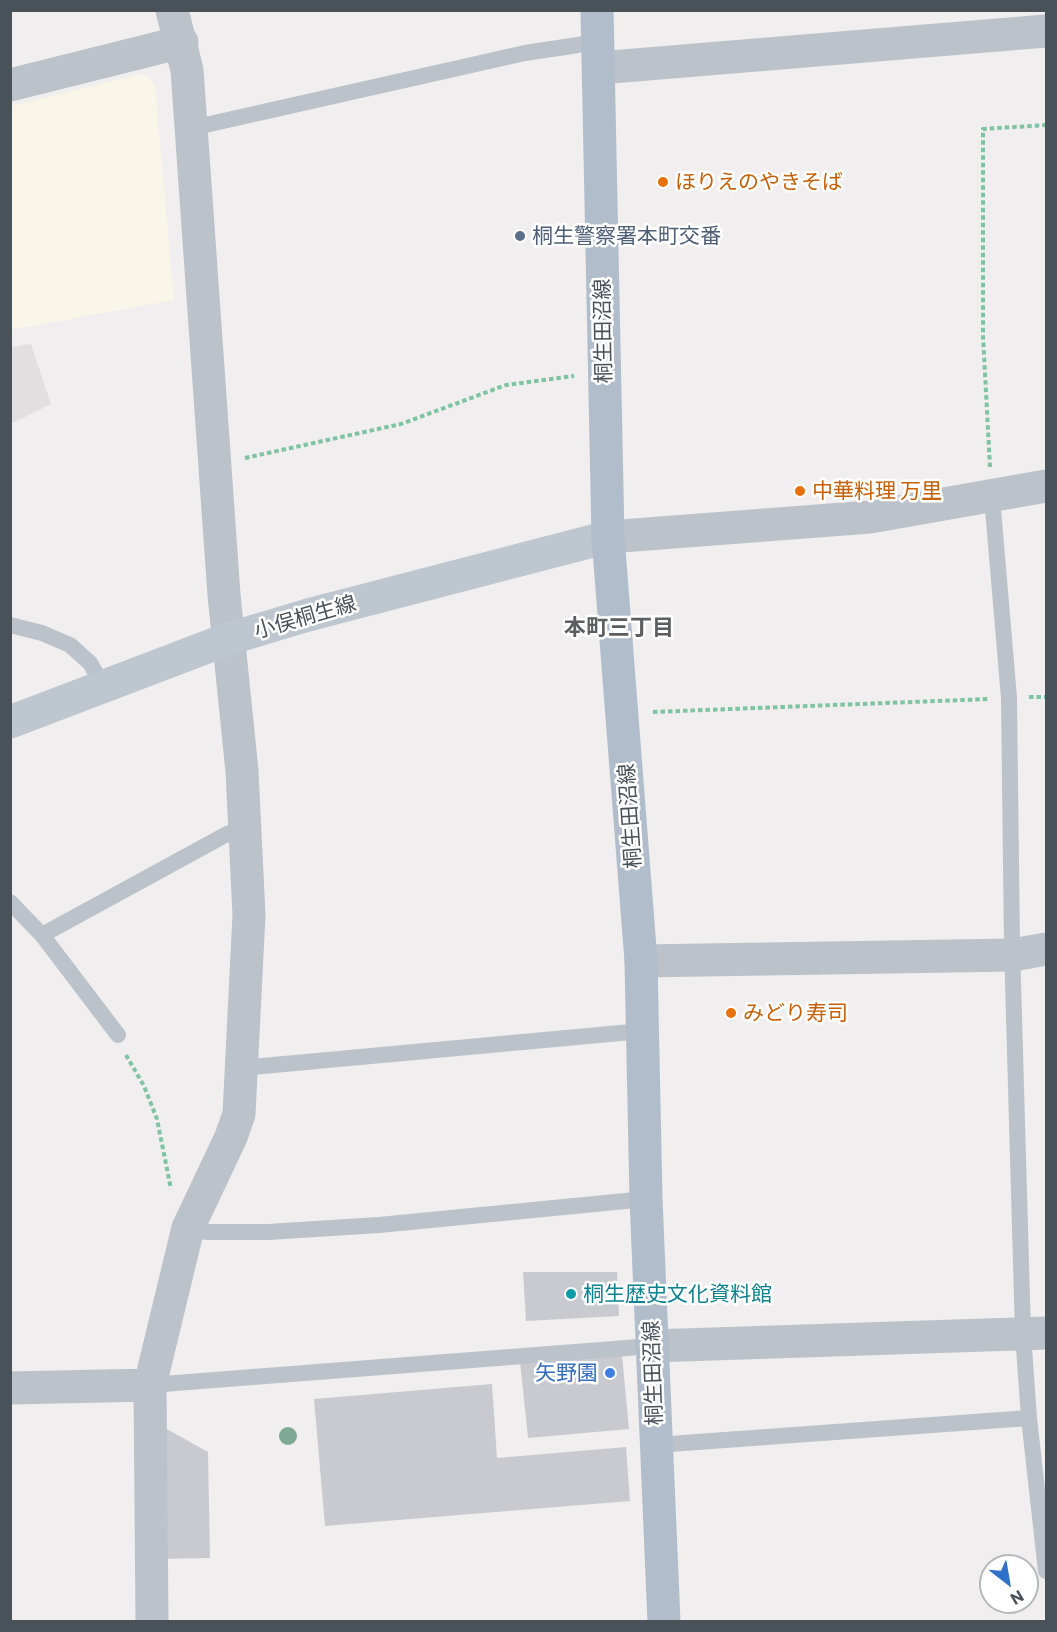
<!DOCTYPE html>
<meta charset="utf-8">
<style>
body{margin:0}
#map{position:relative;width:1057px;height:1632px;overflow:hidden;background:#f0eeee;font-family:Commissioner,sans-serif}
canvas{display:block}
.frame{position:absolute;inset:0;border:12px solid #495159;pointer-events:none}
.north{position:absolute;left:979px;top:1554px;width:60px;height:60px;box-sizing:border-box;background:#fff;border:2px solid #b6b9bd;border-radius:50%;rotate:149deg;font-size:16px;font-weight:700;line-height:24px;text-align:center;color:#495159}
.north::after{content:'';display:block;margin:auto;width:21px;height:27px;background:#2f71c9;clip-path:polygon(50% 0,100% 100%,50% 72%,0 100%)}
</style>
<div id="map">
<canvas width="1057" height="1632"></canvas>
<div class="frame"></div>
<div class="north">N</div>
</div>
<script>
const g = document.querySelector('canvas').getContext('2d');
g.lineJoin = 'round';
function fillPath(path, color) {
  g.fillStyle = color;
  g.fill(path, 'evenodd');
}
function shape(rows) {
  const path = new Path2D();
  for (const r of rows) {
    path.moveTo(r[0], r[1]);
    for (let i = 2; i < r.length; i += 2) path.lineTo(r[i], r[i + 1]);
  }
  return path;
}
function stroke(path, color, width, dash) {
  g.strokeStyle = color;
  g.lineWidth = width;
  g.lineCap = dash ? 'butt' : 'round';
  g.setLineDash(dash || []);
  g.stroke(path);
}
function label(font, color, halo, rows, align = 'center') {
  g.font = font + ' Commissioner,"Noto Sans JP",sans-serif';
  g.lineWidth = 5;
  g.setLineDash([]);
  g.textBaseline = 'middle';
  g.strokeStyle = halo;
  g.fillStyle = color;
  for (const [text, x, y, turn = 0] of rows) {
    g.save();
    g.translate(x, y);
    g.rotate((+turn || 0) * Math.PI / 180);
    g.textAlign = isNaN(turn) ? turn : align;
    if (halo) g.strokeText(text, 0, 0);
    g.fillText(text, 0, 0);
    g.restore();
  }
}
fillPath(shape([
 [140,74,150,78,155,86,174,300,11,330,11,106]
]), '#f9f5e9');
fillPath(shape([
 [31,344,51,404,11,424,11,347]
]), '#e1dfdf');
fillPath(shape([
 [523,1272,617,1272,619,1316,526,1321],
 [622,1355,629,1429,528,1438,520,1361],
 [492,1384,497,1458,626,1447,630,1501,325,1526,314,1399],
 [156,1423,208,1452,210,1558,156,1559]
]), '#c9cad0');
stroke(shape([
 [245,458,401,424,506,385,574,376],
 [990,467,983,336,983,129,1046,125],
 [1029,697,1046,697],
 [653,712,989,699],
 [126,1055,144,1086,157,1119,171,1189]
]), '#7ec3a2', 4, [4.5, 3]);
stroke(shape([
 [192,128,525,53,598,42],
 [992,497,1009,698,1012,946,1023,1333,1029,1418,1046,1571],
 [10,625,42,633,70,645,90,663,104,687],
 [10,902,42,935,118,1035],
 [42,935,227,834,245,829],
 [241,1068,642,1031],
 [188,1228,206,1232,268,1232,379,1225,646,1199],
 [150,1385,652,1346],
 [656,1445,1029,1418]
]), '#bbc2c9', 16);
stroke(shape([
 [599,68,1046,31],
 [641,961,1013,955,1046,949],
 [652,1346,1046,1333],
 [10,1388,150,1385],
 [152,1622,150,1385,188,1228,231,1137,239,1114,249,915,242,771,224,595,187,70,172,10]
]), '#bbc2c9', 33);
stroke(shape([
 [10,85,182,42],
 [608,537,870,517,1046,486]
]), '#bbc2c9', 33);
stroke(shape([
 [10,722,228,639,308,615,608,537]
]), '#bec6d0', 33);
stroke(shape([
 [597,10,608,537,641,961,646,1199,664,1622]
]), '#b1bdca', 33);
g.fillStyle = '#7fa994';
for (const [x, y] of [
 [288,1436]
]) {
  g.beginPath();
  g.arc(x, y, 9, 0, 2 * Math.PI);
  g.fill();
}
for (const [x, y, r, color] of [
 [663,182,6,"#e8710a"],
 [520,236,6,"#5c6f8a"],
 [800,491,6,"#e8710a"],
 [731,1013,6,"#e8710a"],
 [571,1294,6,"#0f9aa8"],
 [610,1373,6,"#3f7fe0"]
]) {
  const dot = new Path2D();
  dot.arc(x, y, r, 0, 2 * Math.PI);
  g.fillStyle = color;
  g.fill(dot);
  stroke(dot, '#fff', 2);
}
label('21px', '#c56008', '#fff', [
 ["ほりえのやきそば",675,182],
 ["中華料理 万里",812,491],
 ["みどり寿司",743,1013]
], 'left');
label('21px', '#4e5e75', '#fff', [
 ["桐生警察署本町交番",532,236]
], 'left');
label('21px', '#495159', '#fff', [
 ["桐生田沼線",603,331,-91],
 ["小俣桐生線",305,617,-16],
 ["桐生田沼線",630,816,-94],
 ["桐生田沼線",653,1373,-92]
]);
label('21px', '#0d838f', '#fff', [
 ["桐生歴史文化資料館",583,1294]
], 'left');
label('21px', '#366cbe', '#fff', [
 ["矢野園",598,1373]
], 'right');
label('bold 22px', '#5c5e62', '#fff', [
 ["本町三丁目",619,628]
]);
</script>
